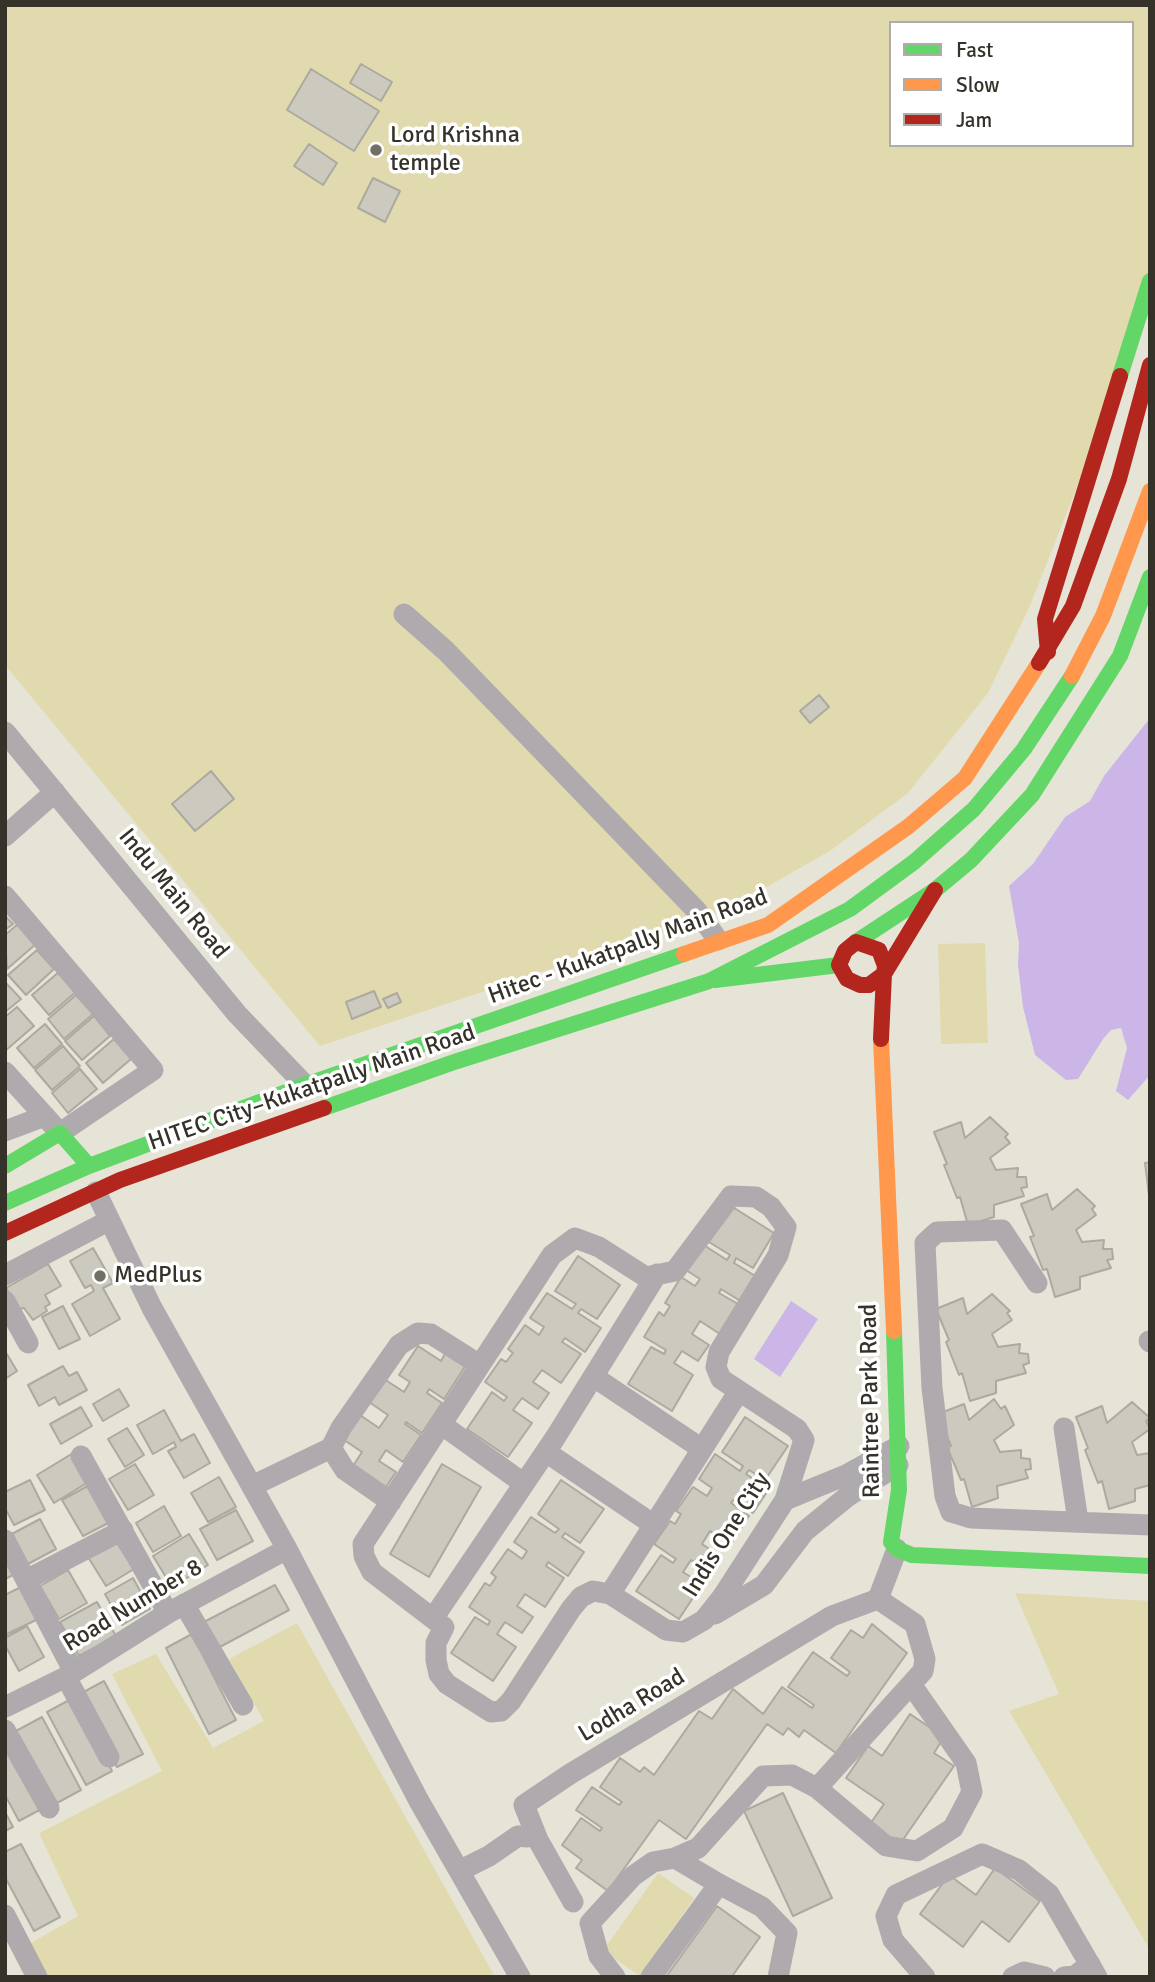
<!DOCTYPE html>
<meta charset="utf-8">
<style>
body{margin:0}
#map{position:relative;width:1155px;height:1982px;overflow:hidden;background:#e6e4d6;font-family:Signika,sans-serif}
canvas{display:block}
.frame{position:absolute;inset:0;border:7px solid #343229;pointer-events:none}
.legend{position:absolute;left:889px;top:21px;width:245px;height:126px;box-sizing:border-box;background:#fff;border:2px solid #aeada9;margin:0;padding:9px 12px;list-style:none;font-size:21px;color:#343229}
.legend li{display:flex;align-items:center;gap:14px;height:35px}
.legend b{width:35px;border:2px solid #aeada9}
</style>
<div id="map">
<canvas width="1155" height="1982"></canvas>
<div class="frame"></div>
<ul class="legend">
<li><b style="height:9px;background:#63d668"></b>Fast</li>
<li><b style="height:9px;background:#ff974d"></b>Slow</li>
<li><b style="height:9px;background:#b3261e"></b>Jam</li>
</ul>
</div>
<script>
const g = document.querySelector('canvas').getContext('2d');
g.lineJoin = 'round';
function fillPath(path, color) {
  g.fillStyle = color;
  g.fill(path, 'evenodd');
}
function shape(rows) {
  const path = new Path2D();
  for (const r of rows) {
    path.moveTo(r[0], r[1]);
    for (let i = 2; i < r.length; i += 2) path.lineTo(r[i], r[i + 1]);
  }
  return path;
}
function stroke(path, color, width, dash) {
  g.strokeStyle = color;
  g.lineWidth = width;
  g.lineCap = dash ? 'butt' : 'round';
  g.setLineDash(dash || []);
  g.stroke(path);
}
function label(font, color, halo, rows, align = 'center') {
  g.font = font + ' Signika,sans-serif';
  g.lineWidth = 7;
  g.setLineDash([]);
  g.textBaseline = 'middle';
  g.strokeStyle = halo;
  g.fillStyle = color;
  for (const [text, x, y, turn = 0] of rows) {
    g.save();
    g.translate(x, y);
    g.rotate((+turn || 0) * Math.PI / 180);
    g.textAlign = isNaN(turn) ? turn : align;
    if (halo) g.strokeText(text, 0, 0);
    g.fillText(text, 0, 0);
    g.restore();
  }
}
fillPath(shape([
 [5,5,1150,5,1150,283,1088,459,1029,608,988,693,908,793,830,851,724,911,320,1046,5,665],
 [891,23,1132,23,1132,145,891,145],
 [985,943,988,1043,941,1044,938,944],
 [1015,1593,1150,1601,1150,1950,1009,1711,1059,1694],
 [297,1623,495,1977,48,1977,31,1943,78,1916,39,1833,162,1771,112,1674,156,1654,213,1748,264,1721,229,1659],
 [658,1873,694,1898,640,1976,603,1951]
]), '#e1daae');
fillPath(shape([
 [1150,718,1150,1075,1128,1100,1116,1091,1127,1048,1121,1028,1111,1030,1103,1039,1078,1079,1066,1080,1035,1055,1023,1007,1018,965,1019,943,1009,886,1033,864,1065,817,1090,801,1104,776],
 [791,1301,818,1319,780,1377,754,1359]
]), '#ccb5e7');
const building = shape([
 [361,64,392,82,381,101,350,83,361,64],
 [311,69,379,111,354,151,287,110,311,69],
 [309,144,337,163,323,185,294,166,309,144],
 [373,178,400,191,385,222,358,208,373,178],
 [819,695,829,707,810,723,800,711,819,695],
 [211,771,234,799,195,831,172,804,211,771],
 [5,916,13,924,5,930,5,916],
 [18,924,36,944,7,969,5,935,18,924],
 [37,950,54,969,26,995,8,975,37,950],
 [60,971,77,991,49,1015,32,995,60,971],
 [5,982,21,999,5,1012,5,982],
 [374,991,381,1007,352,1019,346,1002,374,991],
 [397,993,401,1002,388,1008,383,999,397,993],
 [76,995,93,1014,64,1039,48,1019,76,995],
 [17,1007,34,1026,5,1051,5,1017,17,1007],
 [94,1016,110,1036,82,1060,65,1041,94,1016],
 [45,1024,62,1044,34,1068,17,1048,45,1024],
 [114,1039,131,1059,103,1083,86,1063,114,1039],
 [63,1046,80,1066,52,1090,35,1070,63,1046],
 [80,1069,97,1089,68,1113,52,1093,80,1069],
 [990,1117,1008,1134,1005,1137,1010,1143,990,1158,996,1170,1018,1168,1017,1177,1026,1177,1027,1187,1021,1188,1024,1196,994,1205,994,1217,968,1225,960,1197,957,1198,944,1165,947,1164,934,1132,961,1122,965,1138,990,1117],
 [1150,1162,1150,1195,1149,1195,1145,1163,1150,1162],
 [1077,1189,1095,1206,1092,1209,1096,1215,1076,1230,1082,1242,1104,1240,1103,1249,1112,1249,1113,1259,1107,1260,1111,1268,1080,1277,1080,1289,1055,1297,1047,1269,1043,1270,1030,1237,1034,1236,1021,1204,1047,1194,1052,1210,1077,1189],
 [731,1206,774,1233,753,1268,736,1258,734,1263,757,1277,742,1302,721,1289,719,1293,738,1304,720,1334,700,1321,692,1334,709,1345,698,1361,682,1351,674,1363,693,1375,672,1411,628,1384,651,1347,664,1354,666,1350,644,1337,659,1312,664,1316,670,1306,665,1303,681,1277,695,1286,700,1279,686,1270,702,1244,727,1260,730,1255,709,1242,731,1206],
 [93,1248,113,1283,103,1288,120,1319,90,1336,72,1304,94,1291,91,1285,85,1288,70,1261,93,1248],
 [578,1256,620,1285,597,1319,581,1309,578,1313,601,1328,585,1352,565,1338,562,1342,581,1354,561,1383,542,1370,533,1382,549,1393,538,1409,522,1398,513,1410,532,1423,508,1457,467,1429,492,1392,504,1401,507,1397,485,1382,501,1359,506,1362,513,1353,508,1349,525,1325,539,1335,544,1327,530,1318,547,1293,572,1309,576,1304,555,1291,578,1256],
 [48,1264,61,1286,45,1295,50,1304,45,1307,47,1311,33,1320,24,1308,19,1309,6,1288,48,1264],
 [992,1294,1010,1311,1007,1313,1012,1320,992,1334,998,1347,1020,1344,1019,1353,1028,1354,1029,1363,1023,1365,1026,1373,996,1381,996,1393,970,1401,962,1373,959,1375,946,1342,949,1340,936,1309,963,1298,967,1314,992,1294],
 [63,1306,80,1339,59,1349,42,1317,63,1306],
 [418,1346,441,1361,446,1352,466,1365,444,1399,429,1389,427,1393,442,1403,422,1433,406,1422,405,1424,421,1435,403,1462,386,1450,379,1461,396,1472,384,1490,351,1469,362,1452,341,1438,357,1413,379,1428,388,1415,366,1400,381,1377,404,1392,410,1382,399,1375,418,1346],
 [5,1351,17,1371,5,1379,5,1351],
 [63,1366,69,1376,77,1372,87,1390,59,1405,55,1397,39,1406,28,1385,63,1366],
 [119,1389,129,1406,103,1421,93,1404,119,1389],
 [994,1399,1001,1409,1005,1406,1014,1425,994,1440,1000,1452,1021,1450,1021,1458,1030,1459,1031,1469,1025,1470,1028,1478,997,1486,998,1498,972,1507,964,1479,961,1480,947,1447,951,1446,938,1414,964,1404,969,1420,994,1399],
 [1132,1402,1150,1418,1146,1421,1150,1429,1132,1442,1137,1455,1150,1453,1150,1485,1135,1489,1135,1501,1109,1509,1102,1481,1098,1483,1085,1450,1088,1448,1076,1417,1102,1406,1107,1423,1132,1402],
 [81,1407,92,1426,61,1444,50,1424,81,1407],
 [164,1410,181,1441,194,1434,210,1463,184,1478,168,1451,176,1447,174,1442,153,1454,137,1425,164,1410],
 [745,1417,788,1446,765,1480,749,1470,746,1474,769,1489,753,1513,733,1500,731,1503,749,1516,730,1545,710,1531,702,1544,718,1555,707,1571,691,1560,683,1572,702,1584,679,1619,636,1591,661,1555,673,1563,676,1559,654,1544,670,1521,675,1524,681,1514,676,1511,693,1487,707,1496,712,1488,699,1479,715,1454,740,1471,743,1466,722,1452,745,1417],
 [127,1428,144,1455,125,1467,108,1439,127,1428],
 [73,1453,90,1481,54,1503,37,1475,73,1453],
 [135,1464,154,1495,128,1510,109,1479,135,1464],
 [442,1464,481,1487,429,1577,390,1554,442,1464],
 [219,1477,236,1507,208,1522,191,1493,219,1477],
 [30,1480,45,1510,14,1525,5,1508,5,1492,30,1480],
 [561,1480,604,1509,580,1543,565,1533,562,1537,584,1552,568,1576,548,1562,546,1566,564,1578,545,1607,525,1594,517,1606,533,1617,522,1633,505,1622,497,1634,516,1647,493,1681,451,1653,475,1617,488,1625,490,1621,469,1607,485,1583,490,1586,496,1577,491,1573,508,1549,522,1559,527,1551,514,1542,531,1517,555,1533,559,1529,538,1514,561,1480],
 [93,1483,114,1520,83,1536,62,1500,93,1483],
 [164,1506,181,1536,153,1552,136,1523,164,1506],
 [236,1510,253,1541,217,1560,200,1529,236,1510],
 [40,1519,56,1549,26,1565,10,1535,40,1519],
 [189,1534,208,1565,172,1587,153,1556,189,1534],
 [115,1540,134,1569,106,1586,88,1557,115,1540],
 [5,1552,17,1573,5,1579,5,1552],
 [68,1570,87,1603,59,1619,40,1586,68,1570],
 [133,1578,150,1609,122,1625,105,1594,133,1578],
 [275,1585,289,1610,216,1649,202,1623,275,1585],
 [21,1587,38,1619,5,1635,5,1595,21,1587],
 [97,1602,116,1636,79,1656,60,1622,97,1602],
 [872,1624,907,1653,836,1753,804,1730,799,1737,788,1728,783,1735,767,1724,686,1839,659,1820,608,1891,576,1868,582,1860,562,1845,581,1818,600,1831,602,1828,576,1810,592,1787,619,1805,622,1802,600,1787,620,1758,640,1772,644,1767,654,1775,699,1711,712,1719,733,1689,763,1714,782,1687,812,1708,814,1705,788,1687,813,1652,847,1676,850,1672,831,1658,851,1630,863,1638,872,1624],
 [27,1626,44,1657,19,1671,5,1645,5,1638,27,1626],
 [192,1634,236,1720,209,1734,166,1648,192,1634],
 [104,1681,143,1754,117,1767,78,1695,104,1681],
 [73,1698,112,1771,86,1785,47,1712,73,1698],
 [910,1714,944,1737,934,1753,954,1766,900,1844,870,1824,884,1804,846,1778,868,1746,882,1756,910,1714],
 [42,1717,81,1790,55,1804,16,1731,42,1717],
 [5,1735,45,1807,19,1821,5,1795,5,1735],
 [783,1793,832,1898,793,1916,744,1811,783,1793],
 [5,1812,13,1827,5,1831,5,1812],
 [21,1844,60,1917,34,1931,5,1877,5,1852,21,1844],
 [995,1868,1040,1901,1009,1942,982,1921,963,1947,920,1914,949,1875,976,1895,995,1868],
 [717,1906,760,1937,733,1975,735,1977,666,1977,717,1906]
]);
fillPath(building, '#cccabf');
stroke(building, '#acaaa0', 2);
stroke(shape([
 [404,614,446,651,696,910,718,940],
 [5,732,237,1014,305,1085],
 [5,836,55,792],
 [5,896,153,1070,60,1133,5,1072],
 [5,1131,45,1116],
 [96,1192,152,1308,287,1549,419,1801,520,1977],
 [731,1196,756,1197,771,1207,786,1227,778,1255,719,1352,716,1367,721,1379,797,1429,804,1440,785,1500,723,1596,704,1620,683,1632,666,1630,610,1594,593,1591,581,1597,571,1609,511,1701,501,1711,491,1712,447,1684,439,1674,436,1660,436,1643,444,1627,372,1572,364,1556,363,1544,552,1255,575,1238,599,1247,646,1277,675,1271,731,1196],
 [5,1275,108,1221],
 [1037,1283,1002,1230,937,1232,925,1243,932,1388,945,1496,951,1512,971,1518,1150,1525],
 [5,1301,28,1343],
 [1149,1341,1150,1342],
 [594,1377,702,1449],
 [441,1424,523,1483],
 [1064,1428,1078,1521],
 [546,1452,654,1525],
 [81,1456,168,1613],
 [252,1486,331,1448],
 [785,1500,846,1475,899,1446],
 [391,1502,345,1470,331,1448,341,1428,399,1345,418,1333,431,1334,480,1365],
 [5,1540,74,1672],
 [26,1580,123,1530],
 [610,1594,739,1391],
 [184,1604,243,1705],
 [715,1614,764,1585,805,1531,848,1496,898,1465],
 [434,1617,555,1438,657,1274],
 [66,1677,109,1757],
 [5,1707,66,1677,168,1613,287,1549],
 [5,1730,49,1808],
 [817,1788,886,1846,917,1851,953,1828,972,1792,966,1763,913,1687],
 [461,1870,489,1856,518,1836,527,1837,535,1834],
 [719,1884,762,1907,787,1933,778,1977],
 [573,1902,538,1840,524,1805,570,1774,832,1616,878,1599,897,1549],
 [5,1915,37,1977],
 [615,1977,599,1956,590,1923,633,1876,653,1862,675,1858,698,1848,763,1776,792,1775,817,1788,923,1671,925,1659,915,1624,878,1599],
 [651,1977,719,1884,675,1858],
 [925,1977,893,1940,886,1916,896,1895,982,1854,1019,1870,1049,1894,1097,1977],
 [1013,1977,1024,1972,1045,1977],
 [1064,1977,1075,1976,1090,1964]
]), '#aeaaae', 21);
stroke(shape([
 [1120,376,1150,281],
 [856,942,935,890,971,860,1032,795,1120,656,1150,577],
 [715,980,839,965],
 [324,1108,457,1061,709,981,850,909,914,862,974,809,1024,749,1072,676],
 [5,1166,60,1133,89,1166],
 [5,1203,89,1166,305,1085,684,954],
 [894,1331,899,1490,891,1542,897,1549,912,1555,1150,1566]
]), '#63d668', 16);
stroke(shape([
 [1072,676,1103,616,1150,491],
 [684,954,768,925,909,826,965,778,1039,663],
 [881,1039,894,1331]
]), '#ff974d', 16);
stroke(shape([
 [1048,652,1045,619,1120,376],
 [1039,663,1073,606,1119,479,1150,365],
 [881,1039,884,974,885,966,879,950,856,942,845,951,839,965,847,979,860,985,869,985,884,974,935,890],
 [5,1233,120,1180,324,1108]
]), '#b3261e', 16);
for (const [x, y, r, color] of [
 [376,150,7,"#727066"],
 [100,1276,7,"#727066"]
]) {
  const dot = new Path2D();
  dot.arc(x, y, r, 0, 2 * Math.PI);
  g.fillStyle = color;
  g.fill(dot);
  stroke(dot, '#fff', 2.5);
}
label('24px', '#343229', '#fff', [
 ["Lord Krishna",390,136],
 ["temple",390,164],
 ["MedPlus",114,1276]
], 'left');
label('24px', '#343229', '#fff', [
 ["Indu Main Road",173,894,51],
 ["Hitec - Kukatpally Main Road",628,947,-20],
 ["HITEC City–Kukatpally Main Road",312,1088,-19],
 ["Raintree Park Road",871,1401,-91],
 ["Indis One City",727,1535,-58],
 ["Road Number 8",133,1606,-31],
 ["Lodha Road",632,1706,-31]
]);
</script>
